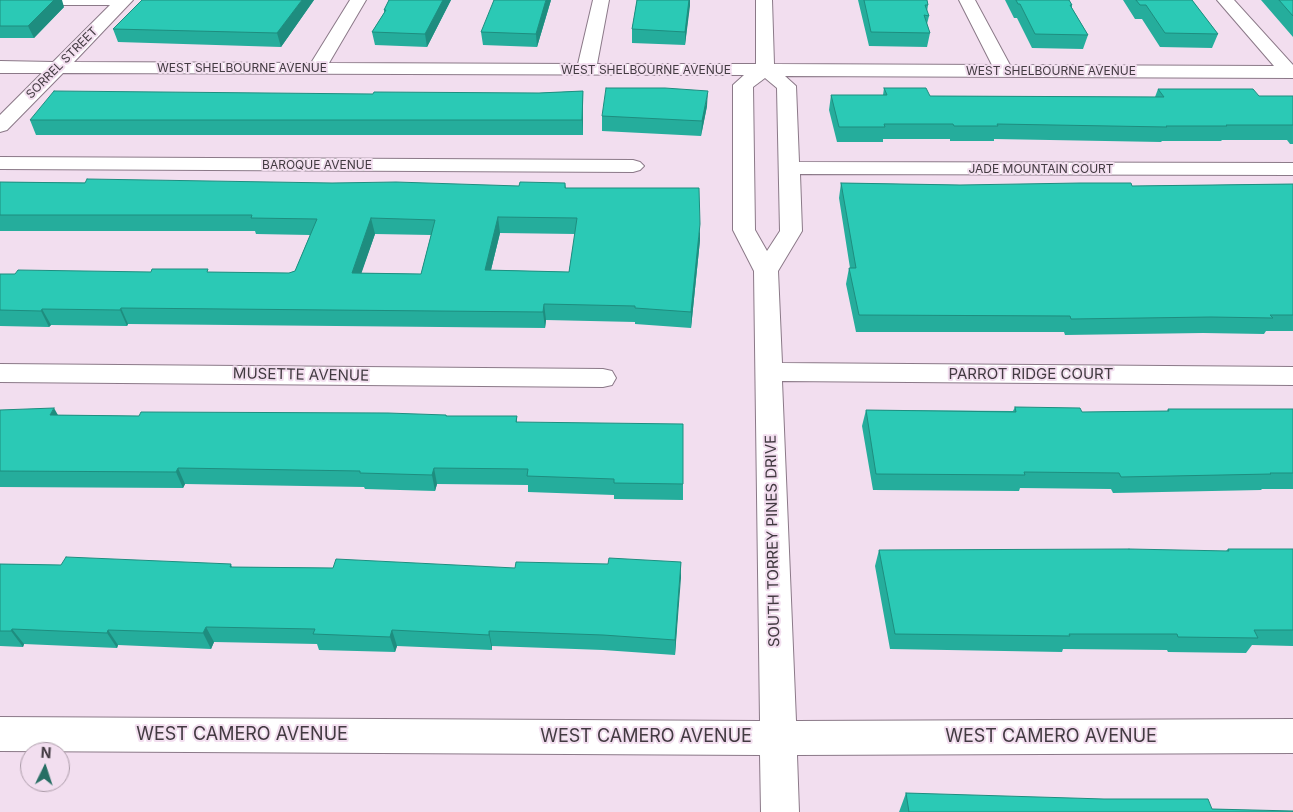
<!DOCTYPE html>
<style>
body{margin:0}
#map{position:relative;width:1293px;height:812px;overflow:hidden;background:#f2deef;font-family:Inter,sans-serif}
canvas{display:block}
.north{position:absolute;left:20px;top:742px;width:50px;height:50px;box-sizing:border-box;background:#f2deef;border:1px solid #ac9ca9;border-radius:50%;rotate:4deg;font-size:14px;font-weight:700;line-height:20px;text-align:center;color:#423a41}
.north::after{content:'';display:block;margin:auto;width:18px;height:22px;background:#276e64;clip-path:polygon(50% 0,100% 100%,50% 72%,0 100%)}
</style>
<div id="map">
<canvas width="1293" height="812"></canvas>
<div class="north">N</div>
</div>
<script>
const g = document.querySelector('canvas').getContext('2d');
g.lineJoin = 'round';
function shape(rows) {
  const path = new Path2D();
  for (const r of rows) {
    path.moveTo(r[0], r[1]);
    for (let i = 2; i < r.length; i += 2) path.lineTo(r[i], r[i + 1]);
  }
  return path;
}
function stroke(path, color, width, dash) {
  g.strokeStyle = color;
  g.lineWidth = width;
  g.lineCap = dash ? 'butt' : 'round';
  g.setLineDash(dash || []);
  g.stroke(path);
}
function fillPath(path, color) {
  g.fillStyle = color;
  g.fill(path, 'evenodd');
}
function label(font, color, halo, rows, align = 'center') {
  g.font = font + ' Inter,sans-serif';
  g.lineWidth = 4;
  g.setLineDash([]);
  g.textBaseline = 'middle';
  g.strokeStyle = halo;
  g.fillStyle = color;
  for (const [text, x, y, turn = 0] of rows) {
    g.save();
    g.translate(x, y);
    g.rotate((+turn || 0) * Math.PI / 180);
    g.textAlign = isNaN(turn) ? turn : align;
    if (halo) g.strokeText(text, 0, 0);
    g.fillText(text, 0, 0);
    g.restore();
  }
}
const minor = shape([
 [36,0,133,0,74,62,311,63,350,0,366,0,329,63,578,64,593,0,609,0,597,64,756,64,756,0,772,0,774,64,992,65,959,0,975,0,1010,65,1274,66,1217,0,1234,0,1293,65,1293,78,785,76,796,86,799,162,1293,163,1293,175,800,174,802,231,778,271,782,363,1293,367,1293,385,782,381,796,721,1293,719,1293,753,797,755,799,812,761,812,760,755,0,751,0,717,760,721,754,271,733,230,733,85,744,75,63,73,7,130,0,132,0,115,42,73,0,73,0,61,53,62,110,5,44,5,38,4,36,0],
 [765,78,777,88,780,231,767,251,755,230,753,87,765,78],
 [0,157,633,160,640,162,644,166,640,170,633,172,0,169,0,157],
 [0,364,603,369,612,371,616,378,612,385,603,387,0,382,0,364]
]);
stroke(minor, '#8b7988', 2);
fillPath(minor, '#fff');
fillPath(shape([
 [0,0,64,7,34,38,0,38],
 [314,0,281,47,118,42,113,29],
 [389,0,451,0,427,47,375,45,372,32,384,13,384,10],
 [551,0,537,47,483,45,481,32],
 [637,0,690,0,685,45,632,43,632,29],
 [858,0,927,0,928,5,927,12,929,16,927,24,930,33,927,47,869,46],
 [1005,0,1069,0,1072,5,1072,8,1088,35,1083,49,1032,48,1017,18,1014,18],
 [1123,0,1192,0,1218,34,1212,48,1160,47,1142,19,1135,19],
 [1261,0,1293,0,1293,37],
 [884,88,930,96,1155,97,1158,89,1259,96,1293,96,1293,144,1290,144,1287,140,1222,140,1221,141,1162,141,1161,142,994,139,994,141,950,141,950,139,883,139,883,142,837,142,829,110,831,95,883,95],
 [583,91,583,135,36,135,30,120,373,94,539,93],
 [707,106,701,136,602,131,602,116],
 [0,182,519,186,565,183,566,188,700,240,691,328,635,324,635,322,546,320,545,328,128,324,127,326,51,325,49,327,0,326,0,274,15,274,151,272,289,273,295,271,310,235,256,234,255,231,0,231],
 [500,233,575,234,569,272,491,270],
 [375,234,431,235,421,274,361,273],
 [841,183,960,185,1132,186,1293,184,1293,331,1266,331,1264,334,1203,333,1065,335,1064,332,856,332,846,284,849,268,850,268,839,198],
 [1015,407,1082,412,1167,411,1168,409,1293,409,1293,489,1262,489,1261,490,1113,493,1111,489,1020,488,1019,491,873,490,862,426,866,410,1013,411],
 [0,410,58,415,139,416,446,415,447,416,517,416,517,422,683,484,683,500,614,499,614,495,528,492,528,485,437,484,435,491,365,489,364,487,185,484,183,488,0,487],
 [1228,549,1293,549,1293,646,1252,645,1246,653,1168,652,1167,650,1063,649,1062,652,890,649,875,566,879,550,1226,551],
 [681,562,675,655,603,650,492,646,492,650,397,646,395,652,319,650,317,644,214,642,211,649,118,645,117,648,24,644,23,647,0,646,0,564,61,565,231,564,232,567,333,568,515,568,608,564],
 [906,793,1212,809,1293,812,899,812]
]), '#25ad9c');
fillPath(shape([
 [54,0,62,0,64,7,34,38,28,26],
 [302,0,314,0,281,47,277,33],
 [443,0,451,0,427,47,425,34],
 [546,0,551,0,537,47,536,34],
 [689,0,690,0,690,6,685,45,685,32],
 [583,91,583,135,582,120],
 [708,91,707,106,701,136,702,121],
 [498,217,500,233,487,286,485,270],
 [371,218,375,234,356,289,352,273],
 [700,224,700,240,691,328,691,312],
 [544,304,546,320,545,328,543,312],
 [121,308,128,324,127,326,120,310],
 [42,309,51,325,49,327,41,311],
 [54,408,63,424,50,415],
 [178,468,185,484,183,488,176,472],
 [434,468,437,484,435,491,432,475],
 [681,562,681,578,675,655,675,640],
 [206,627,214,642,211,649,203,633],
 [12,629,24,644,23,647,11,631],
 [108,630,118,645,117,648,107,633],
 [392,630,397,646,395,652,390,637],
 [489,631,492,646,492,650,489,635]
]), '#1e8d7f');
const building = shape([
 [0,0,54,0,28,26,0,26,0,0],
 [142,0,302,0,277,33,113,29,142,0],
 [389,0,443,0,425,34,372,32,386,10,384,10,389,0],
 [494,0,546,0,536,34,481,32,494,0],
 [637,0,689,0,685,32,632,29,637,0],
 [864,0,927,0,928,5,925,5,929,16,924,15,930,33,871,32,864,0],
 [1016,0,1069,0,1072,5,1070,5,1088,35,1035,34,1020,4,1018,4,1016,0],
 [1136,0,1192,0,1218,34,1165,33,1146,5,1140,5,1136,0],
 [1279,0,1293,0,1293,16,1279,0],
 [606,88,665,88,708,91,702,121,602,116,606,88],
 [884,88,926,88,930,96,1164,97,1158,89,1253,89,1259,96,1293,96,1293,125,1226,125,1227,126,1166,126,1167,127,997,124,998,126,954,126,953,124,884,124,885,127,839,127,831,95,887,95,884,88],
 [54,91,373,94,374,92,539,93,583,91,582,120,30,120,54,91],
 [87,179,332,183,396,182,519,186,520,182,565,183,565,188,699,188,700,224,691,312,635,308,635,306,544,304,543,312,121,308,120,310,42,309,41,311,0,310,0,274,15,274,18,270,151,272,152,269,208,269,207,272,289,273,295,271,317,219,251,218,252,215,0,215,0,182,85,183,87,179],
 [498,217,577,218,569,272,485,270,498,217],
 [371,218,435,220,421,274,352,273,371,218],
 [841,183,960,185,1080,183,1131,183,1132,186,1293,184,1293,315,1270,315,1273,318,1211,317,1071,319,1070,316,859,315,849,268,856,268,841,183],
 [1015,407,1080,408,1082,412,1169,411,1168,409,1293,409,1293,473,1270,473,1271,474,1121,477,1119,473,1024,472,1025,475,876,474,866,410,1016,412,1015,407],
 [54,408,50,415,139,416,141,412,388,413,446,415,446,416,517,416,516,422,683,424,683,484,614,483,614,479,527,476,528,469,434,468,432,475,360,473,360,471,178,468,176,472,0,471,0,410,54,408],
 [1129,549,1229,551,1228,549,1293,549,1293,630,1254,630,1258,638,1178,637,1177,634,1069,634,1070,636,895,634,879,550,1129,549],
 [66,557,231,564,230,567,333,568,336,559,515,568,516,562,608,564,609,558,681,562,675,640,603,635,489,631,489,635,392,630,390,637,313,634,315,629,206,627,203,633,108,630,107,633,12,629,11,631,0,631,0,564,61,565,66,557],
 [906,793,1104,799,1208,799,1212,809,1293,811,1293,812,909,812,906,793]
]);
fillPath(building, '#2bc9b5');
stroke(building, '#1e8d7f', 1);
label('12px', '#423a41', '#f2deef', [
 ["SORREL STREET",62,63,-45],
 ["WEST SHELBOURNE AVENUE",242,68],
 ["WEST SHELBOURNE AVENUE",646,70],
 ["WEST SHELBOURNE AVENUE",1051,71],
 ["BAROQUE AVENUE",317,165],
 ["JADE MOUNTAIN COURT",1041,169]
]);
label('15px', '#423a41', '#f2deef', [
 ["PARROT RIDGE COURT",1031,374],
 ["MUSETTE AVENUE",301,375,1],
 ["SOUTH TORREY PINES DRIVE",773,541,-91]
]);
label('18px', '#423a41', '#f2deef', [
 ["WEST CAMERO AVENUE",242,735],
 ["WEST CAMERO AVENUE",646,737],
 ["WEST CAMERO AVENUE",1051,737]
]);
</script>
